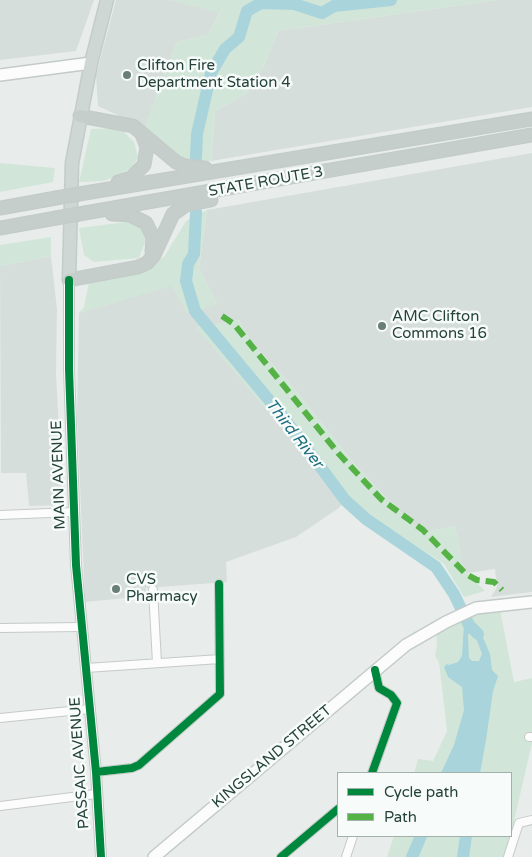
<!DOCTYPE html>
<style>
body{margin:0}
#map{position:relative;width:532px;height:857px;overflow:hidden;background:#e8edeb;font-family:"Varela Round",sans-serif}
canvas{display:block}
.legend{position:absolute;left:337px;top:772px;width:175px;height:65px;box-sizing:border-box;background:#f7fbf9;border:1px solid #a3b1ad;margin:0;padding:6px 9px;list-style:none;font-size:15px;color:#24423a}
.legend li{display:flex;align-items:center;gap:10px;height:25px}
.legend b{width:25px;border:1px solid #a3b1ad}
</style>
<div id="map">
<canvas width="532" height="857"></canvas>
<ul class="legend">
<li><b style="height:6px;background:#00873e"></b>Cycle path</li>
<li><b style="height:6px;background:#55b346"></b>Path</li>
</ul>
</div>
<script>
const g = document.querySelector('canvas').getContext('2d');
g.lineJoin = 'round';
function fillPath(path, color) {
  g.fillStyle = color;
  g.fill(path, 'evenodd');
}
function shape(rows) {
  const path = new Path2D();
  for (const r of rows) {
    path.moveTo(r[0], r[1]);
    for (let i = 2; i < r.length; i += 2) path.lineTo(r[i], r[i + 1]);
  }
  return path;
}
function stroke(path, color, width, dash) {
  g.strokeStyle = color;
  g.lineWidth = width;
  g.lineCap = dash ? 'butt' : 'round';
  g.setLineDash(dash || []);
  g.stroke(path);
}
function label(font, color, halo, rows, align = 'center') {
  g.font = font + ' "Varela Round",sans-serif';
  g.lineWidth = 5;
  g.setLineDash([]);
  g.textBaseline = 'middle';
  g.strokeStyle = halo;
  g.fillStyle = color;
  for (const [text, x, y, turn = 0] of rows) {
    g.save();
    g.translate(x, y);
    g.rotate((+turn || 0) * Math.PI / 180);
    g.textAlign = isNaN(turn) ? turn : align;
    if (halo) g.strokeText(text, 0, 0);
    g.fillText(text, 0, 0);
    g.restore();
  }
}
fillPath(shape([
 [0,0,94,0,76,51,0,60],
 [116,0,169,0,220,12,208,35,177,42,145,128,98,106,96,75],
 [496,0,532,0,532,107,211,161,215,111,247,93,263,68,278,31],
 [532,153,532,592,491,597,497,587,495,569,467,573,463,569,455,526,421,533,356,466,289,382,251,342,239,320,197,328,345,500,339,508,296,537,226,562,227,582,146,588,146,596,85,602,77,416,79,313,171,285,217,304,199,268,207,210],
 [51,256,57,309,56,374,63,505,29,506,26,473,1,473,0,266]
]), '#d6dedb');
fillPath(shape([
 [169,0,496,0,278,31,263,68,247,93,215,111,211,161,182,160,171,157,145,128,177,42,208,35,220,13],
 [120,128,134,142,138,157,132,168,104,181,79,182,91,129],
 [0,163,55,168,53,182,0,192],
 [207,210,199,268,217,304,188,314,171,286,79,313,84,307,89,282,141,269,164,257,186,221],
 [135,221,147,237,139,258,94,262,84,255,79,228],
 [51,237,51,256,0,266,0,245],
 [239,320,251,342,289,382,356,466,421,533,455,526,463,569,485,591,464,597,444,564,345,500,196,328],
 [499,605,514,682,532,678,532,743,511,834,511,773,414,773,418,759,433,761,447,731,439,662,435,656,437,644,436,628,459,615,463,622,471,618,470,611],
 [394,836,510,836,505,857,387,857]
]), '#d1e6d8');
fillPath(shape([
 [471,620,481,633,490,654,492,670,498,676,493,691,486,740,480,773,441,773,454,745,464,710,462,687,448,677,444,667,447,664,449,665,458,662,462,656,464,623],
 [470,631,475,635,482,654,479,661,472,661,469,658,468,635]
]), '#a9d4db');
stroke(shape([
 [196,157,197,134,211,73,225,49,239,37,247,11,261,3,294,4,322,13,334,6,391,0],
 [196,212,194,254,188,264,186,281,195,311,284,418,345,500,366,519,436,567,454,594,469,625,478,634],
 [412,857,421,836],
 [463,857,466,836]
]), '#a9d4db', 12);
const minor = shape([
 [0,515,74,512],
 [153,590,157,663],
 [0,628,80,627],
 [86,668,220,659],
 [0,718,90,709],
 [529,737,532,737],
 [96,772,132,768,139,765,220,694,219,584],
 [372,773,397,703,391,695,379,688,375,670],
 [0,806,96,794],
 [281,857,338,809],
 [346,857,353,836],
 [508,857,519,823,532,820]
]);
const tertiary = shape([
 [69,280,69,369,76,565,96,772,101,857]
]);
const secondary = shape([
 [0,75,91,63],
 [154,857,406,645,446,622,476,608,532,602]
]);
const primary = shape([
 [69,280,72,163,91,63,107,0]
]);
const trunk = shape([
 [80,116,133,126,176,162,185,166,205,168],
 [118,182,131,178,144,165,147,147,142,134],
 [79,194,532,119],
 [0,208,56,198],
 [79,214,532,135],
 [112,214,130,215,146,223,153,237,152,252],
 [0,228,56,218],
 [69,280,138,267,147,263,154,255,173,214,186,205,211,200]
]);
stroke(minor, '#c5cac8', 10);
stroke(tertiary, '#c5cac8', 12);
stroke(secondary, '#c3cbc8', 14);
stroke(primary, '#c3ccc9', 15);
stroke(trunk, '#c3ccc9', 15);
stroke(minor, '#fcfcfc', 8);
stroke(tertiary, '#fcfcfc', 10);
stroke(secondary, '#fcfcfc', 11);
stroke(primary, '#cfd7d5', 12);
stroke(trunk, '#c6cecc', 12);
const trunkBridge = shape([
 [56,198,79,194],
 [56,218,79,214]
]);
stroke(trunkBridge, '#c3ccc9', 15, []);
stroke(trunkBridge, '#c6cecc', 12);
stroke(shape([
 [222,316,234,324,338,453,381,499,423,530,466,574,477,580,494,582,502,590]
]), '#55b346', 6, [12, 6]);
stroke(shape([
 [69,280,69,369,76,565,96,772,101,857],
 [96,772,132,768,139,765,220,694,219,584],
 [372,773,397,703,391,695,379,688,375,670],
 [281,857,338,809]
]), '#00873e', 8);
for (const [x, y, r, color] of [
 [127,75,5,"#697e78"],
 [382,326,5,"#697e78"],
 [116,589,5,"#697e78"]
]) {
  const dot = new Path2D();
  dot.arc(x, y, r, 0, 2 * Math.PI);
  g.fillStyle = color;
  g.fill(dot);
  stroke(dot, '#f7fbf9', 2);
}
label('15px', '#24423a', '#f7fbf9', [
 ["Clifton Fire",137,66],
 ["Department Station 4",137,83],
 ["AMC Clifton",392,317],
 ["Commons 16",392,334],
 ["CVS",126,580],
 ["Pharmacy",126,597]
], 'left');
label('15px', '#24423a', '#f7fbf9', [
 ["STATE ROUTE 3",266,182,-10],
 ["MAIN AVENUE",59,475,-92],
 ["KINGSLAND STREET",272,757,-40],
 ["PASSAIC AVENUE",80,763,-94]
]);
label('italic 16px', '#1c6f80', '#f7fbf9', [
 ["Third River",294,434,52]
]);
</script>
